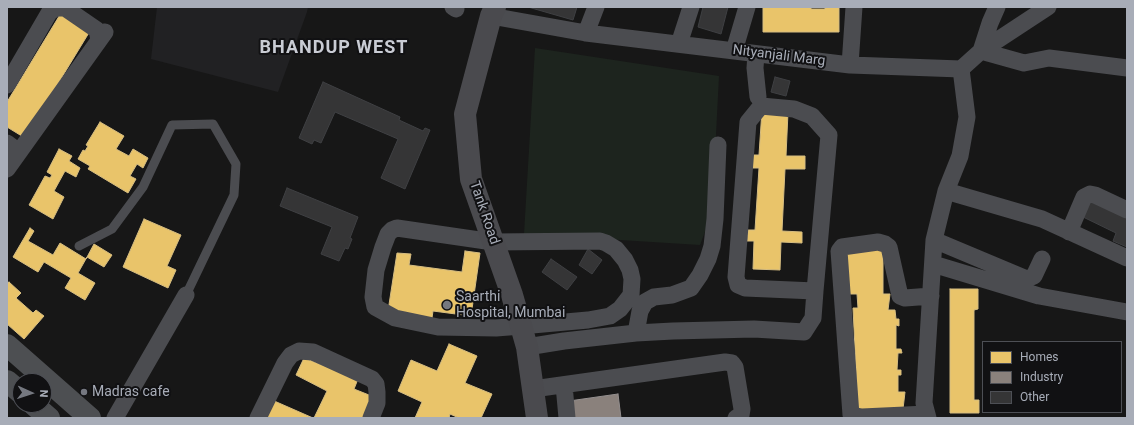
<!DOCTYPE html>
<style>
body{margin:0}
#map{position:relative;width:1134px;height:425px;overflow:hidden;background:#171717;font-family:Roboto,sans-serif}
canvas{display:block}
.frame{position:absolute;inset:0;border:8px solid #a8adb8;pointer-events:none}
.legend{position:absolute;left:982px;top:341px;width:140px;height:72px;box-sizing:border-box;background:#111113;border:1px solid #4d4f55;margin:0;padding:5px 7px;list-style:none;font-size:12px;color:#a8adb8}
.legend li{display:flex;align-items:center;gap:8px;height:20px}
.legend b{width:20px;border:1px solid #4d4f55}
.north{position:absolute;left:12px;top:373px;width:40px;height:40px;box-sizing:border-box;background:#111113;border:1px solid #4d4f55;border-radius:50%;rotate:93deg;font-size:11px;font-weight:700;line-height:16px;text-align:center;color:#a8adb8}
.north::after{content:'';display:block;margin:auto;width:14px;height:18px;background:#757880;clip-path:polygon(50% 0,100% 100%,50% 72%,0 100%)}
</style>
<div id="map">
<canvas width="1134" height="425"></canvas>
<div class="frame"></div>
<ul class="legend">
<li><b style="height:11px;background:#e9c46a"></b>Homes</li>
<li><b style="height:11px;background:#8a817c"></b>Industry</li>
<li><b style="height:11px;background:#353536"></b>Other</li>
</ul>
<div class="north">N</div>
</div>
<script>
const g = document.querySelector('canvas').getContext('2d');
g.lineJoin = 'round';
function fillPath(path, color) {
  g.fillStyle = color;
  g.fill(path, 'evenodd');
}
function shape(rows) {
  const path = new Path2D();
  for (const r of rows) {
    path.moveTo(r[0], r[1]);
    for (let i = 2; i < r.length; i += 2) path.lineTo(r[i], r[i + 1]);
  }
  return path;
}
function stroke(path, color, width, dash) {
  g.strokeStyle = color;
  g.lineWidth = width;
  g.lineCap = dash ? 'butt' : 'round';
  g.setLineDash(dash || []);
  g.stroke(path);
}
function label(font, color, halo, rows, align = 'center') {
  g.font = font + ' Roboto,sans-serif';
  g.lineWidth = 4;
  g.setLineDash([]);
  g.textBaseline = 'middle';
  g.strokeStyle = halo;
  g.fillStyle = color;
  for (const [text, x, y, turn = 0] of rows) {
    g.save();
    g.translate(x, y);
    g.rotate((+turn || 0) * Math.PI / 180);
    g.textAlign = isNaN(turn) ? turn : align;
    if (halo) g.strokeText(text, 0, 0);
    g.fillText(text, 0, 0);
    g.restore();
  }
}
fillPath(shape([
 [157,7,308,7,307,12,278,92,151,59]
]), '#212123');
fillPath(shape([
 [535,48,719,76,712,213,700,245,524,234]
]), '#1d241e');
const homes = shape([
 [763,7,811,7,811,9,825,9,825,7,839,7,839,32,763,32,763,7],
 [61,13,90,31,25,138,7,127,7,102,61,13],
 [762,110,788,112,786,156,805,156,805,169,785,169,782,231,802,232,802,243,781,242,780,270,753,269,754,241,747,241,748,230,755,230,759,168,750,168,750,155,759,155,762,110],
 [100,122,124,136,116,149,129,156,133,149,148,158,143,168,137,164,130,176,136,179,128,193,88,169,90,166,78,159,83,150,85,151,88,146,86,145,100,122],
 [59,149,72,156,69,161,80,168,76,177,65,171,54,191,64,197,53,219,29,205,45,176,50,178,52,175,47,172,59,149],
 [144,219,181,235,167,266,176,270,168,288,123,267,144,219],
 [30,228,34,231,28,241,53,255,60,243,86,259,94,244,112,255,104,267,87,257,78,273,95,283,85,300,65,288,71,278,44,262,38,272,13,257,30,228],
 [883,249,883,294,890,294,888,310,895,310,896,319,899,319,899,326,896,325,896,349,901,349,902,353,898,353,897,370,901,370,901,375,898,375,898,392,905,392,903,409,858,410,853,308,858,308,857,294,848,294,843,253,883,249],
 [465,251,480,253,471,316,433,311,432,318,388,311,397,253,411,254,409,265,462,272,465,251],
 [9,282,21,293,16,298,33,313,36,310,44,316,24,339,7,324,7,284,9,282],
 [950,289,978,289,978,309,974,310,974,400,979,400,979,413,950,413,950,289],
 [449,344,477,356,465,383,492,394,481,418,459,418,450,414,449,418,415,418,422,402,398,391,411,360,437,371,449,344],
 [304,358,358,379,354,389,374,397,365,418,314,418,327,391,296,375,304,358],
 [272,400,313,418,264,418,272,400]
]);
fillPath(homes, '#e9c46a');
stroke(homes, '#d6bd81', 1);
const industry = shape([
 [618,394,621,418,572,418,569,401,618,394]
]);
fillPath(industry, '#8a817c');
stroke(industry, '#938e8e', 1);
const building = shape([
 [528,7,577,7,573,20,528,7],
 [703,7,728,7,721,34,698,27,703,7],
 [775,77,790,81,786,96,771,92,775,77],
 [323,82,400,117,399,120,423,131,425,128,430,130,405,189,381,178,398,139,335,112,321,143,314,140,312,144,299,138,323,82],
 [287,188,358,217,350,238,352,239,348,249,345,248,339,261,321,254,332,227,280,206,287,188],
 [1089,199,1127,218,1127,247,1113,241,1116,233,1081,216,1089,199],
 [588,249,602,260,592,274,579,265,588,249],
 [551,259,577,277,567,290,542,272,551,259]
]);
fillPath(building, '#353536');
stroke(building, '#3f4043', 1);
stroke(shape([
 [79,246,112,229,143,187,172,125,213,124,236,164,234,195,186,295]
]), '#4b4c50', 9);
stroke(shape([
 [453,7,456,9],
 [997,7,990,23,981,51,1024,63,1049,58,1127,68],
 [491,16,586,33,850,65,961,69,981,51,1048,7],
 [586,33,596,7],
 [679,44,691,7],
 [734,51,747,7],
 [756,54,755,68,758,97],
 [850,65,854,7],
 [7,85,49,13,55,8,65,8,97,30,99,40],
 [7,143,19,152],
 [7,169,105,32],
 [946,191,1042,219,1127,258],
 [397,228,493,242,600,241,606,243,616,249,625,260,630,270,632,279,631,295,620,309,610,316,588,320,521,326,496,328,438,327,395,318,375,307,373,297,376,270,383,247,388,234,392,230,397,228],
 [1069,232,1084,197,1090,194,1095,195,1127,210],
 [934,240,1027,279,1034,276,1042,259],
 [933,264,1039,296,1127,312],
 [636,333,640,311,645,302,654,297,672,295,691,288,700,275,708,259,712,246,715,219,718,145],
 [527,347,564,341,636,333,673,331,754,329,804,332,813,318,815,291,829,135,812,116,794,109,761,106,748,122,736,277,738,285,745,288,815,291],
 [564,385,567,418],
 [533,389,725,362,732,363,735,367,742,409,741,415,736,418],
 [927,414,862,417,851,415,839,251,842,247,878,242,885,244,889,247,900,296,905,298,931,296],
 [115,418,186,295],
 [258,418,285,363,291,355,299,351,313,352,372,379,376,384,377,392,377,403,371,418],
 [928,418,924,403,934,240,946,191,960,156,967,117,961,69]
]), '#4b4c50', 17);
stroke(shape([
 [495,7,491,16,465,114,471,179,512,295,521,326,527,347,537,418]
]), '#4a4a4e', 22);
stroke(shape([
 [7,345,90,418],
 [7,381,20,392],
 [34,405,49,418]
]), '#4d4f52', 22);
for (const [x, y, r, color] of [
 [447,305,5,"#757880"],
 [84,392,4,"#757880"]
]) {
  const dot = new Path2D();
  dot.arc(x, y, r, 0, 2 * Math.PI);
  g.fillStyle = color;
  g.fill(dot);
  stroke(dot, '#111113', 1.5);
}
label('14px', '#a8adb8', '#111113', [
 ["Nityanjali Marg",779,56,7],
 ["Tank Road",484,213,71]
]);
label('14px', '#a8adb8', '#111113', [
 ["Saarthi",456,297],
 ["Hospital, Mumbai",456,313],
 ["Madras cafe",92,392]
], 'left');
g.letterSpacing = '1px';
label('bold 18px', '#c9ccd4', '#111113', [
 ["BHANDUP WEST",334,48]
]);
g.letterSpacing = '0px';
</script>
